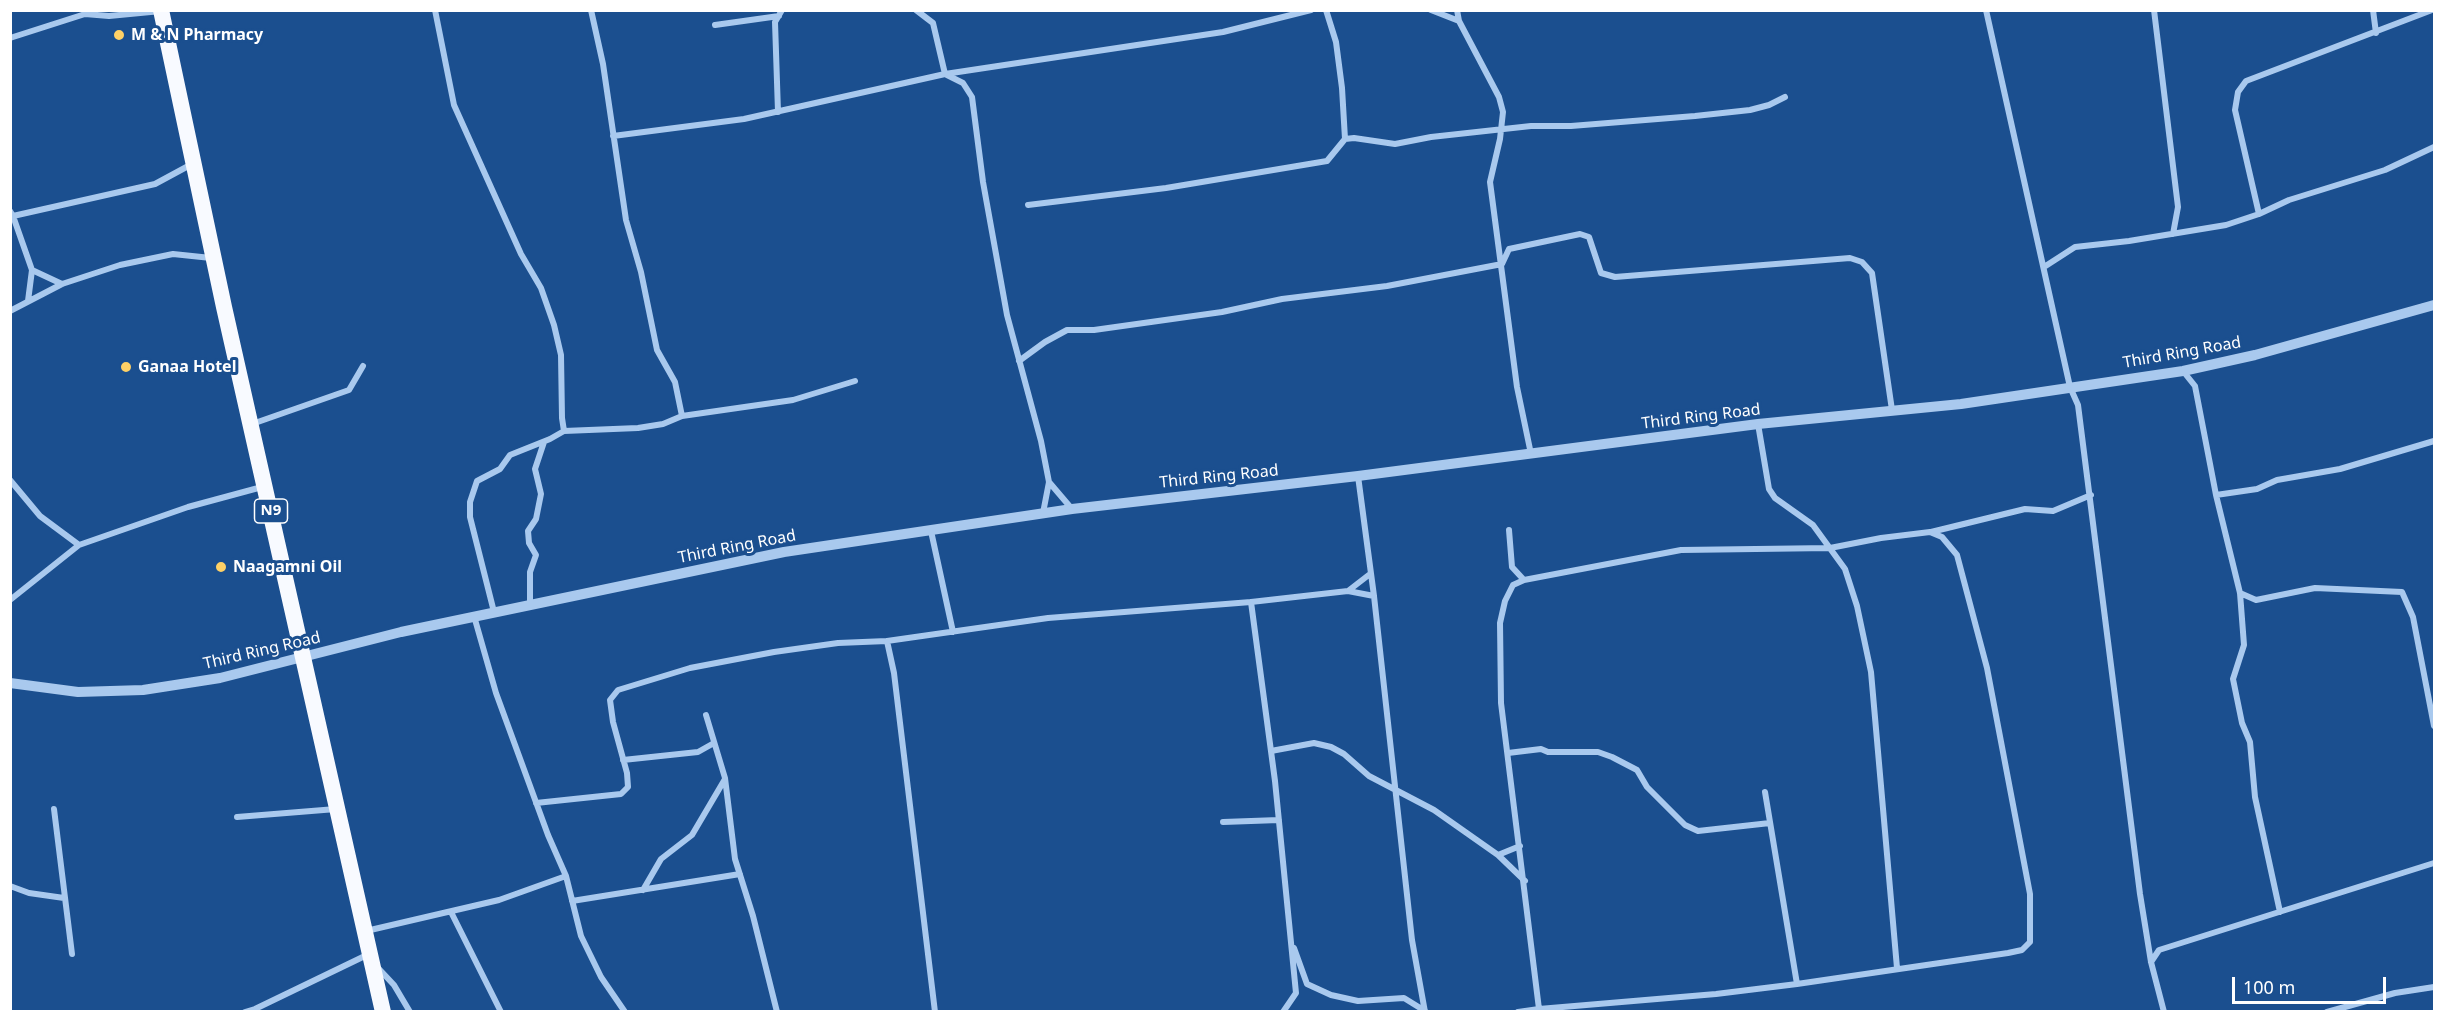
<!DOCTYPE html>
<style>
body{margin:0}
#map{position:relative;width:2445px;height:1022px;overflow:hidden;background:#1b4f8f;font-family:"Noto Sans",sans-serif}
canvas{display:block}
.frame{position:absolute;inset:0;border:12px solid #fff;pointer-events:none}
.scale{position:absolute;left:2232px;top:977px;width:154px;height:27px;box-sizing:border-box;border:3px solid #fff;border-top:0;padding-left:8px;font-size:18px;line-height:21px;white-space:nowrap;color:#fff;-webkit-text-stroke:4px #1b4f8f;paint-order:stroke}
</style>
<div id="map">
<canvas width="2445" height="1022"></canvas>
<div class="frame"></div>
<div class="scale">100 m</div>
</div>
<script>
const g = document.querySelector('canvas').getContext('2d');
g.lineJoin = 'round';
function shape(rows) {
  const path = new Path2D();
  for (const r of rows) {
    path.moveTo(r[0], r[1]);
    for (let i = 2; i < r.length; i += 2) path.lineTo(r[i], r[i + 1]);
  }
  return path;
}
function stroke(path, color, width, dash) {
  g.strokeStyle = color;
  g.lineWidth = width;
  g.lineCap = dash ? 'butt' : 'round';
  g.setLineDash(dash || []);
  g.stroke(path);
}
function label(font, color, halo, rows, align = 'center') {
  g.font = font + ' "Noto Sans",sans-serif';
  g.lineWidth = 6;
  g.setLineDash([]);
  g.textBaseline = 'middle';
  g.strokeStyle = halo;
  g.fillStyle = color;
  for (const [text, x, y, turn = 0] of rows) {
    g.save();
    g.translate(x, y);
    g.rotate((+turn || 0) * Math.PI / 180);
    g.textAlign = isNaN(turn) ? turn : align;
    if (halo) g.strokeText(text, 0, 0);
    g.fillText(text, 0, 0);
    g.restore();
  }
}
stroke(shape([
 [435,10,454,105,521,254,541,288,554,325,561,355,562,418,564,431],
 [591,10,603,64,626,220,641,272,657,350,675,382,682,416],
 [916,10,933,23,945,74,963,83,972,97,983,182,1007,315,1041,441,1049,482,1043,513],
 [1326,10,1336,42,1342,88,1345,139],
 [1431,10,1459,21],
 [1457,10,1459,21,1499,97,1503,112,1500,139,1490,182,1517,387,1531,454],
 [1986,10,2070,387,2078,405,2140,894,2151,962,2164,1012],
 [2154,10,2178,207,2173,234],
 [2373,10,2376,33],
 [715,25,779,16],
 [10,38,85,14,109,16,161,11],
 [778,112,775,22,782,10],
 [613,136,744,119,945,74,1223,32,1311,10],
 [1028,205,1166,188,1327,161,1345,139,1354,138,1395,144,1431,137,1531,126,1571,126,1695,116,1750,110,1769,105,1785,97],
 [10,211,13,216,155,184,192,164],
 [2259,214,2235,110,2238,92,2246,81,2432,10],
 [13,216,32,270,62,284],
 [2044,267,2075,247,2129,241,2226,225,2259,214,2289,200,2385,170,2434,147],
 [28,301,32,270],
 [10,311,62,284,120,265,173,254,211,258],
 [1019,361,1045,342,1067,330,1094,330,1222,312,1282,299,1387,286,1502,264,1509,249,1580,234,1589,237,1601,273,1615,277,1850,258,1862,262,1872,273,1892,410],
 [2183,371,2195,386,2216,495,2240,593,2244,645,2233,679,2242,723,2250,742,2255,797,2280,912],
 [252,424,349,390,363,366],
 [1758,424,1769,489,1775,498,1813,525,1845,569,1857,606,1871,672,1897,968],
 [1358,476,1374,596,1412,940,1425,1012],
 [10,480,40,516,79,545],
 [1049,482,1072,509],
 [2216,495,2257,489,2277,480,2340,469,2434,441],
 [1509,530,1512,567,1524,580],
 [931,531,953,632],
 [1931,532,2025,509,2053,511,2091,495],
 [1348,591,1370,574],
 [2240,593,2256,600,2315,588,2402,592,2413,617,2434,726],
 [10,600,79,545,188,507,262,487],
 [1251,602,1275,781,1296,993,1283,1012],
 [530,604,530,572,536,555,529,543,528,531,536,519,541,494,535,469,544,442],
 [494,612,470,517,470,502,477,481,500,469,510,455,550,439,564,431,638,428,663,424,682,416,793,400,855,381],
 [474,616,496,693,548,835,566,876,581,936,601,977,625,1012],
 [887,641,894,673,935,1012],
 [706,715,725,778,735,859,753,916,777,1012],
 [1271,751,1314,743,1331,747,1344,754,1369,776,1434,810,1498,855,1525,881],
 [1508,753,1541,749,1548,752,1598,752,1612,757,1637,770,1647,787,1685,825,1698,831,1770,823],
 [623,760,698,752,714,743],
 [1765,792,1797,984],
 [536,803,621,794,628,787,627,773,613,722,610,700,618,690,690,668,774,652,838,643,887,641,1048,618,1251,602,1348,591,1374,596],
 [54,809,72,954],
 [237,817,336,809],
 [1223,822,1279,820],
 [1498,855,1520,846],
 [10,886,29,893,64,898],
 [643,890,661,859,692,835,725,779],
 [572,901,740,874],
 [451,912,501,1012],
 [366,931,499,900,566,876],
 [1294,948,1307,984,1331,995,1358,1001,1404,998,1425,1011],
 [2151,962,2159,950,2434,863],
 [379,969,394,985,410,1012],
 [245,1012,255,1009,369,954],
 [1518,1012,1539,1009,1501,703,1500,623,1505,601,1513,585,1524,580,1681,550,1830,548,1881,538,1930,532,1942,537,1957,555,1987,668,2030,894,2030,942,2022,950,2008,953,1797,984,1716,994,1539,1009],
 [2327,1012,2395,993,2434,987]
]), '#a9c9ee', 6);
stroke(shape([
 [10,683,78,692,143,690,220,678,401,632,784,552,1072,509,1358,476,1758,424,1961,404,2183,371,2255,355,2434,305]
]), '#a9c9ee', 10);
stroke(shape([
 [161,10,224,307,383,1012]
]), '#f8faff', 16);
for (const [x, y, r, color] of [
 [119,35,6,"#ffd166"],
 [126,367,6,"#ffd166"],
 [221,567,6,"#ffd166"]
]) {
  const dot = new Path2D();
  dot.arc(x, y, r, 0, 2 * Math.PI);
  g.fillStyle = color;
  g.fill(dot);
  stroke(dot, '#1b4f8f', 2);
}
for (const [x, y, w] of [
 [271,511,33]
]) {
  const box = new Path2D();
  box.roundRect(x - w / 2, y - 12, w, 24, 4.5);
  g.fillStyle = '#1b4f8f';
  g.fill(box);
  stroke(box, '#fff', 1.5);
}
label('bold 15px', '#fff', null, [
 ["N9",271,511]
]);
label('bold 16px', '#fff', '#1b4f8f', [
 ["M & N Pharmacy",131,35],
 ["Ganaa Hotel",138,367],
 ["Naagamni Oil",233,567]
], 'left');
label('16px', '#fff', '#1b4f8f', [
 ["Third Ring Road",2182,353,-10],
 ["Third Ring Road",1701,417,-7],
 ["Third Ring Road",1219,477,-6],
 ["Third Ring Road",737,547,-11],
 ["Third Ring Road",262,651,-13]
]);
</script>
